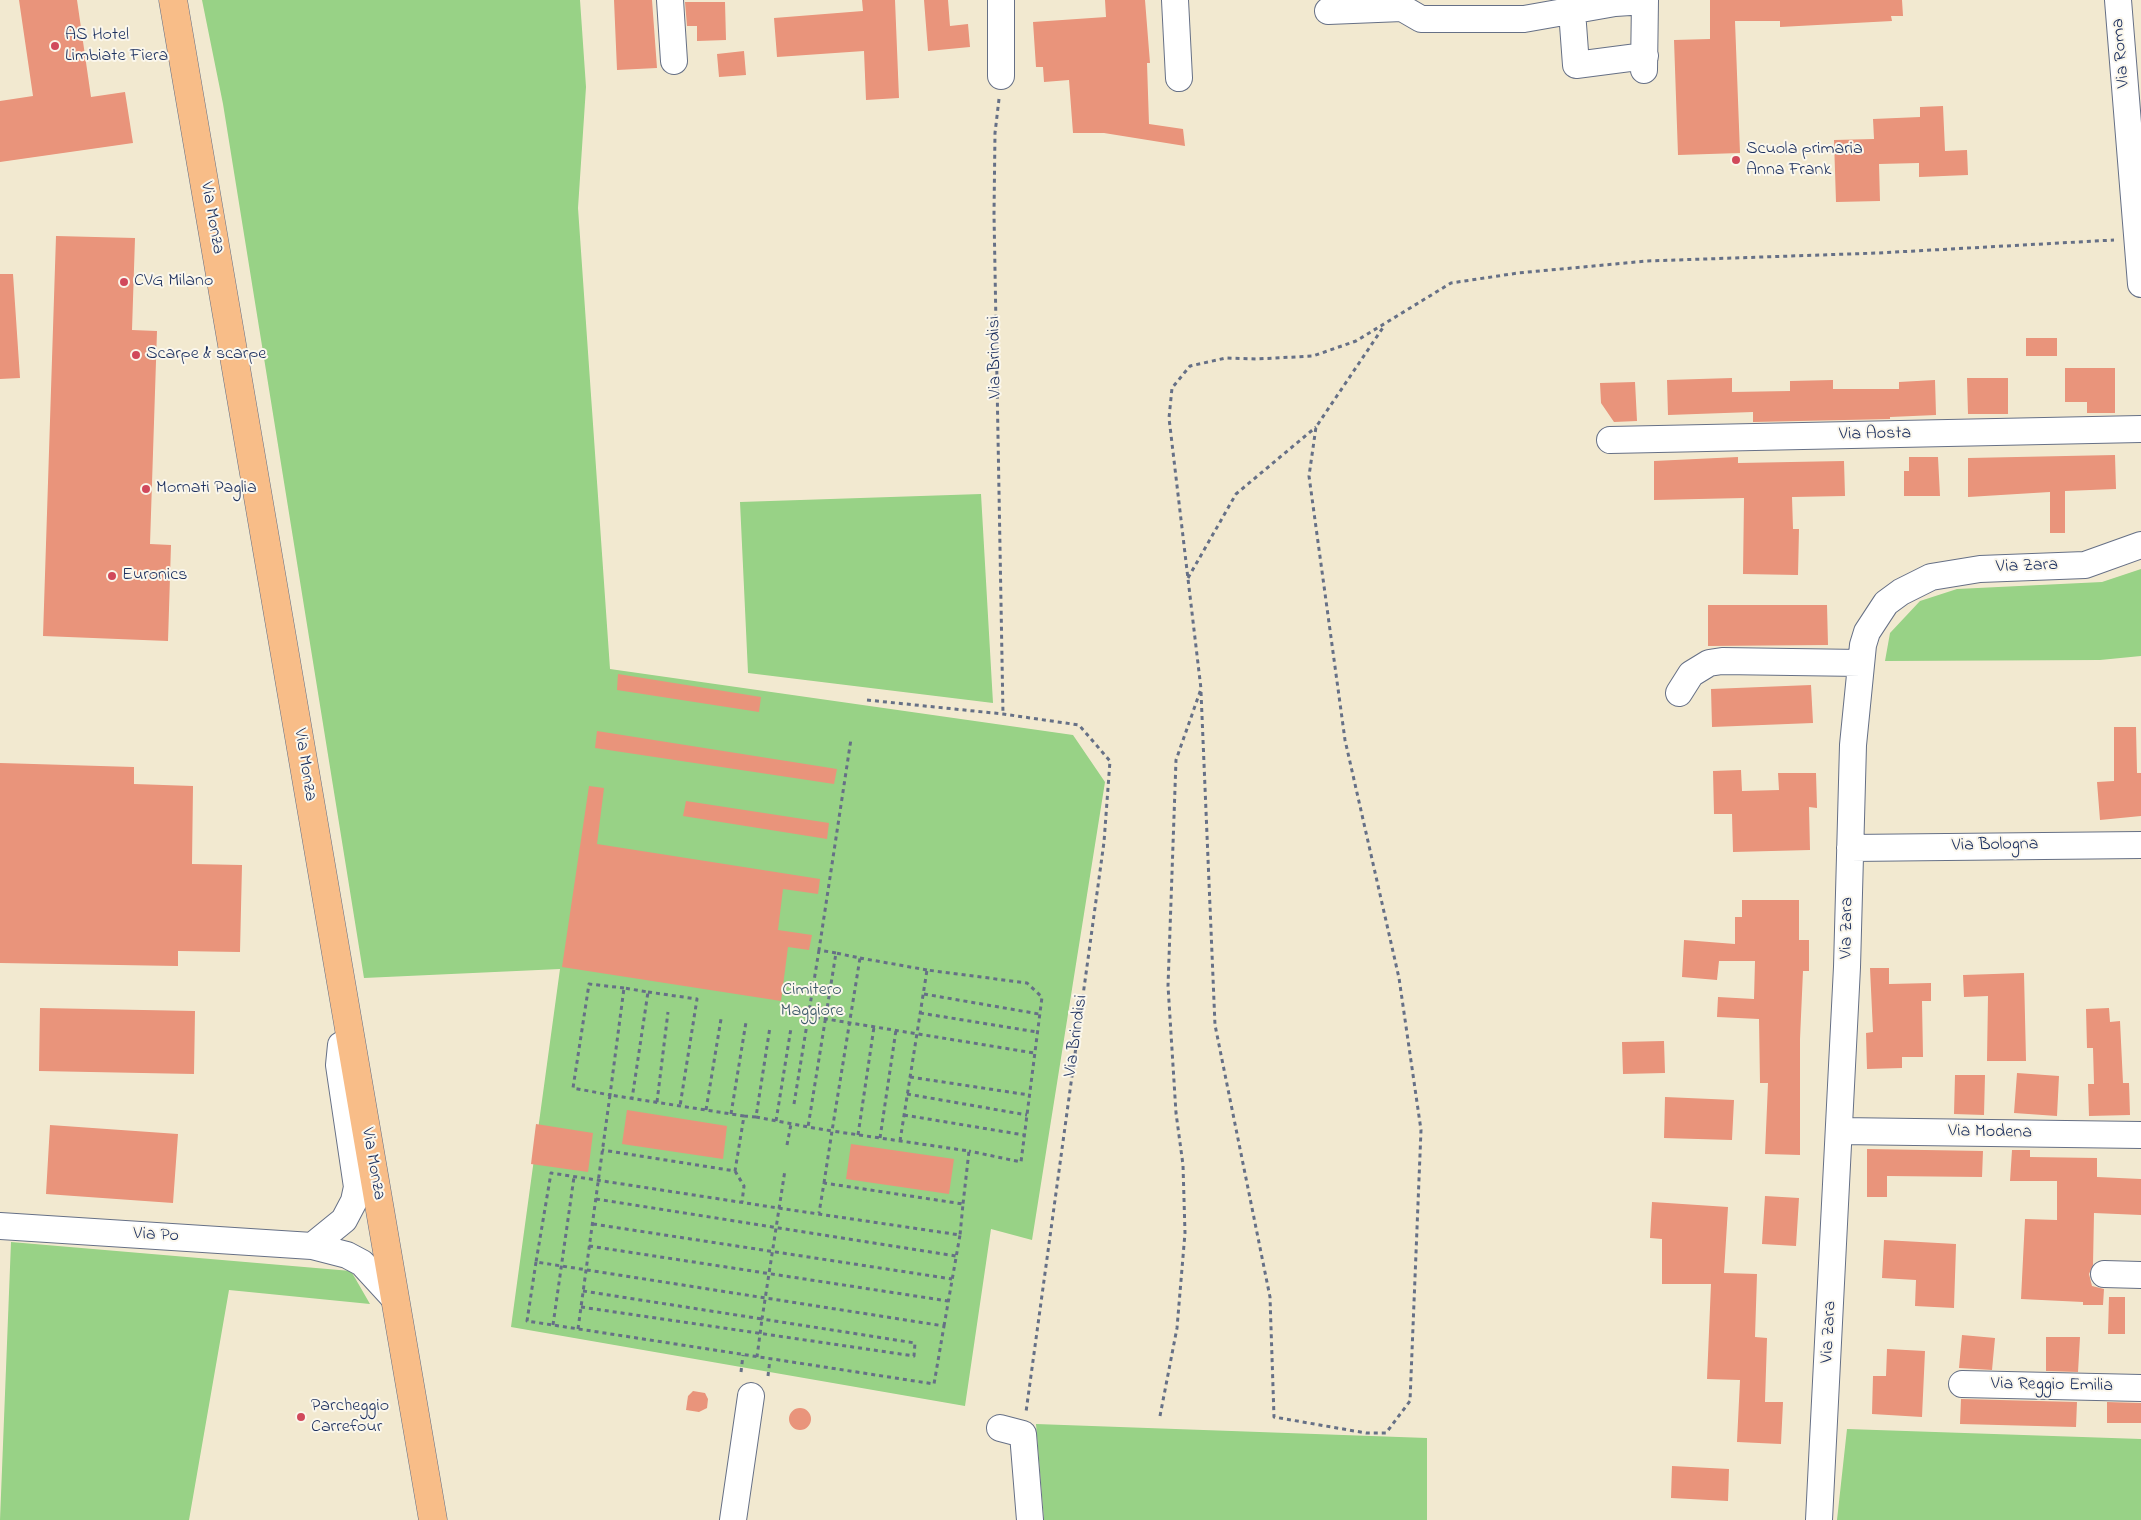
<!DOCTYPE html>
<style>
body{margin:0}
canvas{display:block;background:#f2e9d0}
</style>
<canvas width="2141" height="1520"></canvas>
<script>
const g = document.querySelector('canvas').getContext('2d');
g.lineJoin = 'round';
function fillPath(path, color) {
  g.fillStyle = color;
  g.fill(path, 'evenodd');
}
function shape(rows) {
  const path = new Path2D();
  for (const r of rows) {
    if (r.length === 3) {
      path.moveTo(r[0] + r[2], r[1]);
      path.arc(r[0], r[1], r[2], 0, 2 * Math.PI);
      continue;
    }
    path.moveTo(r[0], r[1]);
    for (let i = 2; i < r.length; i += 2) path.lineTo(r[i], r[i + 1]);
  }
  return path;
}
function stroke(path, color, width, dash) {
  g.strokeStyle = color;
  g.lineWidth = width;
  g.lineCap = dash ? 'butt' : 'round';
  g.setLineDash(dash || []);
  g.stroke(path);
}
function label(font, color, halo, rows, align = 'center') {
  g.font = font + ' "Indie Flower",sans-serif';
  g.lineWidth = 4;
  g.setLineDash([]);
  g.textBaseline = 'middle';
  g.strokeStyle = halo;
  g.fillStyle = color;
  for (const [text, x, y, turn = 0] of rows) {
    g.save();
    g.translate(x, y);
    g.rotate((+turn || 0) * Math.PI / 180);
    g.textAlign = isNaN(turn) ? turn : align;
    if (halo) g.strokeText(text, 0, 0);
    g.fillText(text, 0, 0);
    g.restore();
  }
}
fillPath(shape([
 [202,0,580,0,586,87,578,208,610,669,1073,735,1105,782,1032,1240,991,1229,965,1406,511,1327,560,969,364,978,223,104],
 [981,494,993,703,748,673,740,502],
 [2141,569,2141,656,2100,660,1885,661,1890,633,1920,601,1957,589,2102,582],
 [11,1242,351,1271,370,1304,229,1290,189,1520,0,1520],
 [1036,1424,1427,1438,1427,1520,1044,1520],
 [1847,1429,2141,1439,2141,1520,1837,1520]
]), '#98d286');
fillPath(shape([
 [19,0,77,0,91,97,125,92,133,143,0,162,0,101,33,96],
 [614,0,652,0,657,68,617,70],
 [862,0,895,0,899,98,866,100,864,51,777,57,774,18,863,11],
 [924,0,948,0,950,26,968,24,970,47,928,51],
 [1105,0,1145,0,1150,63,1147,63,1149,124,1183,129,1185,146,1104,133,1073,133,1069,80,1044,82,1043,67,1036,67,1033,22,1106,17],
 [1710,0,1902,0,1903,16,1891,16,1892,21,1780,27,1780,21,1735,21,1740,153,1678,155,1674,40,1710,39],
 [685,2,725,2,726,40,697,41,697,26,687,26],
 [744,51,746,75,719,77,717,54],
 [1943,106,1945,151,1967,150,1968,175,1919,177,1919,163,1879,164,1880,201,1836,202,1834,140,1874,139,1873,119,1920,117,1920,107],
 [56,236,135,238,132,330,157,331,150,544,171,545,168,641,43,636],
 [0,274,13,274,20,378,0,379],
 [2026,338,2057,338,2057,356,2026,356],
 [2065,368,2115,368,2115,413,2087,413,2087,402,2065,402],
 [1732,378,1732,392,1790,391,1790,381,1833,380,1833,389,1899,389,1899,382,1935,380,1936,415,1890,417,1890,419,1753,422,1753,412,1668,415,1667,380],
 [1967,378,2008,378,2008,414,1968,414],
 [1635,382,1637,421,1614,422,1601,403,1600,383],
 [2115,455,2116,489,2065,491,2065,533,2050,533,2050,492,1968,497,1968,458],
 [1738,457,1738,463,1844,461,1845,496,1792,497,1793,529,1799,529,1798,575,1743,574,1744,498,1654,500,1654,461],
 [1909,457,1938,457,1940,496,1904,496,1904,471,1909,471],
 [1708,605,1827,605,1828,645,1708,646],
 [618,674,761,697,759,712,617,690],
 [1811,685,1813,723,1712,727,1711,689],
 [2114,727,2136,727,2137,773,2141,773,2141,816,2100,820,2097,782,2114,781],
 [597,731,837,769,834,784,595,748],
 [0,763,134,767,134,784,193,786,192,864,242,865,240,952,178,951,178,966,0,963],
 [1741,770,1742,791,1779,790,1778,773,1816,773,1817,808,1809,807,1810,850,1733,852,1732,814,1714,814,1713,771],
 [589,786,604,788,597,844,820,879,818,894,783,889,778,930,812,935,809,950,788,947,781,1001,562,967],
 [686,801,829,823,827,839,683,816],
 [1742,900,1799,900,1799,940,1809,940,1809,971,1803,971,1800,1039,1800,1155,1765,1154,1768,1083,1760,1083,1759,1019,1717,1017,1718,997,1754,999,1755,961,1719,961,1717,980,1682,977,1684,940,1735,944,1735,917,1742,917],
 [1870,968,1889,968,1889,984,1931,983,1931,1001,1922,1001,1923,1057,1902,1057,1902,1068,1867,1069,1866,1033,1873,1032],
 [2024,973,2026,1061,1987,1061,1988,996,1964,997,1963,975],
 [40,1008,195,1011,194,1074,39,1071],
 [2109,1008,2110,1022,2120,1021,2123,1083,2129,1083,2130,1115,2089,1116,2088,1084,2094,1084,2093,1048,2087,1048,2086,1009],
 [1664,1041,1665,1073,1623,1074,1622,1042],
 [2017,1073,2059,1076,2057,1116,2014,1113],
 [1955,1075,1985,1075,1984,1115,1954,1114],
 [1665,1097,1734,1100,1732,1140,1664,1138],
 [627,1110,727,1126,723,1159,622,1144],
 [536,1124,593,1133,588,1172,531,1164],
 [50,1125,178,1134,173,1203,46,1194],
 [851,1144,954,1159,949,1194,846,1179],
 [1867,1149,1983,1151,1982,1177,1887,1176,1887,1197,1867,1197],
 [2012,1150,2030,1150,2030,1157,2097,1158,2097,1177,2141,1179,2141,1215,2094,1213,2093,1265,2089,1274,2092,1286,2104,1289,2103,1305,2083,1305,2083,1302,2021,1299,2025,1219,2057,1220,2057,1181,2010,1181],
 [1765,1196,1799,1198,1796,1246,1762,1244],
 [1652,1202,1728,1207,1724,1273,1757,1274,1755,1337,1767,1338,1765,1402,1783,1402,1781,1444,1737,1442,1740,1380,1707,1379,1711,1284,1662,1284,1662,1239,1650,1238],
 [1884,1240,1956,1244,1954,1308,1915,1306,1916,1280,1882,1278],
 [2109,1297,2125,1297,2125,1334,2108,1334],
 [1962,1335,1995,1338,1992,1370,1959,1368],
 [2046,1337,2080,1337,2078,1372,2046,1371],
 [1887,1349,1925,1351,1922,1417,1872,1414,1873,1376,1886,1376],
 [693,1391,705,1393,708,1399,707,1408,699,1412,686,1410,688,1396],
 [1961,1399,2077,1402,2076,1427,1960,1424],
 [2107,1402,2141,1403,2141,1423,2107,1423],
 [800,1419,11],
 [1672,1466,1729,1469,1728,1501,1671,1498]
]), '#e9947b');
const minor = shape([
 [670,0,674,61],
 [1175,0,1179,78],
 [2118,0,2141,284],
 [1328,11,1402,8,1421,19,1524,19,1615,3,1645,1],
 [1572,11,1576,65,1645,56],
 [1644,70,1645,0],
 [1001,76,1001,0],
 [1610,440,2141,429],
 [1679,693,1691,674,1709,663,1722,661,1861,663],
 [1850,848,2141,845],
 [1840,1131,2141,1135],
 [0,1226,312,1246,347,1255,362,1263,395,1299],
 [312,1246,344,1220,354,1201,357,1187,339,1065,341,1045,350,1040],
 [2104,1274,2141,1275],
 [1962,1384,2141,1388],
 [1000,1428,1023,1434,1030,1520],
 [733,1520,751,1396],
 [1819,1520,1847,967,1853,745,1863,645,1867,632,1886,603,1901,592,1931,577,1980,569,2085,565,2141,545]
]);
const major = shape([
 [173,0,433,1520]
]);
stroke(minor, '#667086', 28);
stroke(major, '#667086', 29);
stroke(shape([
 [999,99,995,133,994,214,1003,714],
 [1188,578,1236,494,1316,427],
 [1201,692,1215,1025,1270,1297,1274,1417,1366,1433,1386,1433,1410,1401,1421,1130,1399,978,1345,740,1309,476,1316,427,1384,326],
 [867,700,1003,714,1079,725,1110,761,1104,842,1026,1412],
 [836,953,819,950,851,739],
 [860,958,927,970],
 [624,988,589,984,573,1088,610,1095,624,988,648,992,632,1099],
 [648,992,697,999,680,1106],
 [924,994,1039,1014],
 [920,1013,1037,1032],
 [808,1016,1034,1053],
 [910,1077,1029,1095],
 [907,1094,1027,1115],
 [657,1102,668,1012],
 [794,1104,819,950],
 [706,1110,721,1019],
 [731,1114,746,1022],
 [904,1115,1024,1135],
 [744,1116,756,1117,770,1027],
 [756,1117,808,1127,832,1131,860,958,836,953,808,1127],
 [776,1121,791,1028],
 [858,1135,874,1027],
 [880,1138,896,1030],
 [900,1141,927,970,1027,983,1042,997,1021,1162,969,1151],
 [787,1145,791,1124],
 [735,1171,744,1186,742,1202],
 [824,1183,832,1131,969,1151,963,1204],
 [596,1199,956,1256],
 [593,1224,952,1279],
 [589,1246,948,1301],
 [536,1262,527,1321,934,1384,944,1326,536,1262,551,1173,778,1208,960,1235,963,1204,824,1183,819,1213],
 [583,1291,762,1319,757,1357],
 [581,1307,914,1356,915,1343,762,1319,785,1170],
 [553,1325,574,1177],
 [944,1326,960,1235],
 [578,1329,610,1095,744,1116,735,1171,602,1150],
 [741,1372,743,1355],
 [768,1376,770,1359],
 [1160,1416,1177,1328,1185,1233,1183,1165,1176,1113,1168,986,1176,760,1201,689,1169,418,1172,388,1190,366,1226,358,1256,359,1313,356,1356,341,1451,283,1518,273,1647,261,1878,253,2114,240]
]), '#667086', 3, [4, 4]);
stroke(minor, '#fff', 26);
stroke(major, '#f8bd88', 28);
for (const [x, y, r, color] of [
 [55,46,5,"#d1495b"],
 [1736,160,5,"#d1495b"],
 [124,282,5,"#d1495b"],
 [136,355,5,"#d1495b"],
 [146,489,5,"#d1495b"],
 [112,576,5,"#d1495b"],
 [301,1417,5,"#d1495b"]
]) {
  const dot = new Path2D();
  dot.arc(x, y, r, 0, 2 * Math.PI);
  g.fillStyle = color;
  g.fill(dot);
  stroke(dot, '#fbf7ec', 2);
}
label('18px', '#1b2f5e', '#fbf7ec', [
 ["AS Hotel",65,36],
 ["Limbiate Fiera",65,57],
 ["Scuola primaria",1746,150],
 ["Anna Frank",1746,171],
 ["CVG Milano",134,282],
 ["Scarpe & scarpe",146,355],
 ["Mornati Paglia",156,489],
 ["Euronics",122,576],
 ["Parcheggio",311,1407],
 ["Carrefour",311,1428]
], 'left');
label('18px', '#1b2f5e', '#fbf7ec', [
 ["Via Roma",2122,53,-95],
 ["Via Monza",211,218,80],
 ["Via Brindisi",996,357,-91],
 ["Via Aosta",1875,435,-1],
 ["Via Zara",2027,567,-2],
 ["Via Monza",304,765,81],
 ["Via Bologna",1995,846,-1],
 ["Via Zara",1848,928,-89],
 ["Via Brindisi",1077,1036,-82],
 ["Via Modena",1990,1133,1],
 ["Via Monza",372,1164,80],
 ["Via Po",156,1236,3],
 ["Via Zara",1830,1332,-87],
 ["Via Reggio Emilia",2052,1386,1]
]);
label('18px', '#3a5868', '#fbf7ec', [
 ["Cimitero",812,991],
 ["Maggiore",812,1012]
]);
</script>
